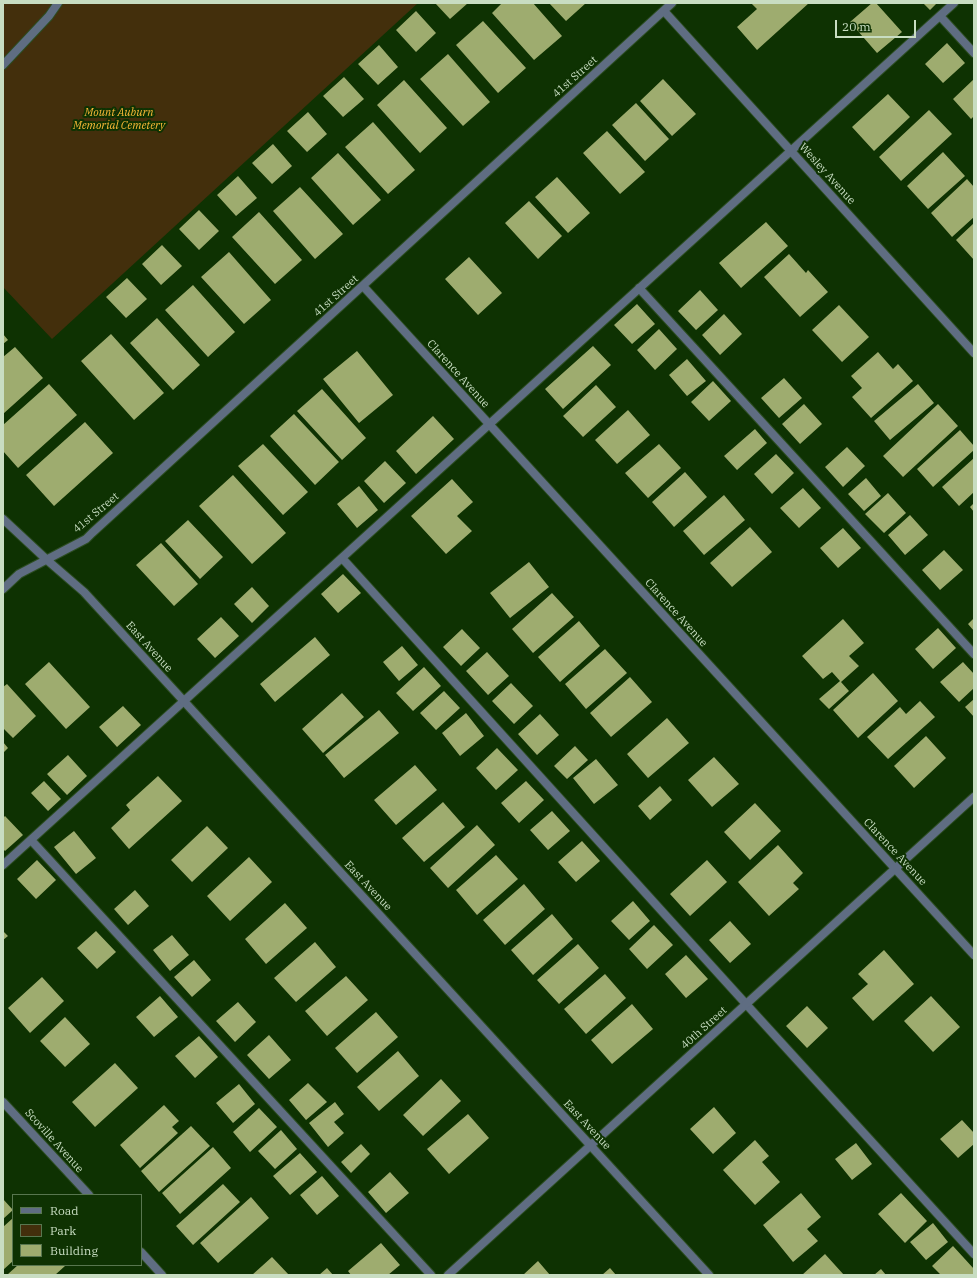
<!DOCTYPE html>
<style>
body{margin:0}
#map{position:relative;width:977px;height:1278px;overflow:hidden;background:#0e3202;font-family:"IBM Plex Serif",serif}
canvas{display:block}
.frame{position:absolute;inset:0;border:4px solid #c8ddc2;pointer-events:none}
.legend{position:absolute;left:12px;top:1194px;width:130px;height:72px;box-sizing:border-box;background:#0e3202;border:1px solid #58764f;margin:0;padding:5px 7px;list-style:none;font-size:12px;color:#c8ddc2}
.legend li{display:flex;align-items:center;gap:8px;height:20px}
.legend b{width:20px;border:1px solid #58764f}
.scale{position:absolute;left:835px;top:20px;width:81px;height:18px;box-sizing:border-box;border:2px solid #c8ddc2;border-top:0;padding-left:5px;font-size:12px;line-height:14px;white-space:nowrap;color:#c8ddc2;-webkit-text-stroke:3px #0e3202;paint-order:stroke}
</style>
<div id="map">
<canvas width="977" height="1278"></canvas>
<div class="frame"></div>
<ul class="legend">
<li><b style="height:5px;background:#5f6d82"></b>Road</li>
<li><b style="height:11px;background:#432f0c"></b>Park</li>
<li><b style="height:11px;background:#9eac6f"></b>Building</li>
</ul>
<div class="scale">20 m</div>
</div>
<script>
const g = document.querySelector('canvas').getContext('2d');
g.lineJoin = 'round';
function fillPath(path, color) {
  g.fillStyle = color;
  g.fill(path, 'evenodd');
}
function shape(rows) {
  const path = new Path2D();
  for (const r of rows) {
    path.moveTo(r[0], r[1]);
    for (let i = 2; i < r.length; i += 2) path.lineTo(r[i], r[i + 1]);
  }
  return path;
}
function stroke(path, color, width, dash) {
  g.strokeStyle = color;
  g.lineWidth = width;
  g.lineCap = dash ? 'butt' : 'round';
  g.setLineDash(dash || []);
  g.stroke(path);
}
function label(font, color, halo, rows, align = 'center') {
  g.font = font + ' "IBM Plex Serif",serif';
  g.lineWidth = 4;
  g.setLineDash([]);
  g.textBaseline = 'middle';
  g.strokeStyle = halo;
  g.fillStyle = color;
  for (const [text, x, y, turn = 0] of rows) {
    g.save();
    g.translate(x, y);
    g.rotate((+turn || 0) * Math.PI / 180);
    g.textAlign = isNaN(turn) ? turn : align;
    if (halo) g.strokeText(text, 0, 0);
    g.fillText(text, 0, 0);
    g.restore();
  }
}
fillPath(shape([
 [3,3,418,3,52,339,3,287]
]), '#432f0c');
fillPath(shape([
 [435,3,468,3,450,19],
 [502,3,533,3,562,36,534,60,492,13],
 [549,3,586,3,566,21],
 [751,3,809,3,757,50,737,27,757,9],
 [872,3,876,3,902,32,877,53,850,22],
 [923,3,937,3,930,10],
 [416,11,436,33,416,52,396,30],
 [483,21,526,68,498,93,456,45],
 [947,43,965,63,943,83,925,64],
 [379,45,398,67,378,85,358,64],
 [448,54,490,102,463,126,420,79],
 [344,77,364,99,343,117,323,96],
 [663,79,696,114,672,136,640,101],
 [974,79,974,116,971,119,953,99],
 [404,80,447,128,420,153,377,105],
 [888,94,910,117,874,151,852,127],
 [636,103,669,139,645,161,612,125],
 [929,110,952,134,901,181,879,157],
 [308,112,327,134,307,152,287,131],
 [373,122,415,170,388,194,345,147],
 [607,131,645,172,620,194,583,153],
 [273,144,292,166,272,184,252,163],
 [943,152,965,176,928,209,907,186],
 [338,153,381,200,353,225,311,178],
 [238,176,257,198,236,216,217,195],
 [557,177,590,213,568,233,535,197],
 [967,179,974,187,974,217,952,237,931,213],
 [300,187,343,234,315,259,273,211],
 [529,201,562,236,538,259,505,223],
 [199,210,219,231,199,250,179,229],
 [259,212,302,260,275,284,232,237],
 [766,222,788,246,741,288,719,263],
 [974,223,974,260,956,240],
 [162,245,182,266,161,285,142,264],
 [229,252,271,300,244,324,201,277],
 [789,254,806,273,808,270,828,292,800,317,764,277],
 [469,257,502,293,478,315,445,279],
 [127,278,147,299,126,318,106,297],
 [193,285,235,332,208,357,165,310],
 [700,290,718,310,696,330,678,311],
 [637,304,655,324,632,344,614,325],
 [839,305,869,337,842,362,812,330],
 [724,314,742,334,720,355,702,335],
 [157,318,200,365,173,390,130,343],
 [659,329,677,349,655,370,637,350],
 [3,334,8,340,3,344],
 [111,334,164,393,134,420,81,361],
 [593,346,611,365,563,409,545,389],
 [15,347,43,378,3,414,3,357],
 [357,351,393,395,359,423,323,379],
 [878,352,893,369,898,364,913,381,871,418,852,397,862,388,851,376],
 [687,359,706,381,687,396,669,375],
 [784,378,802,398,779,418,761,398],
 [713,381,731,401,709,421,691,402],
 [49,384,77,415,18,468,3,451,3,425],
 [918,384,934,403,890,440,874,421],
 [596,385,616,407,583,437,563,416],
 [322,389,366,438,342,460,297,411],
 [804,404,822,424,800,444,782,424],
 [938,404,958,426,903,477,883,456],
 [628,410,650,435,617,464,595,440],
 [294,414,339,462,315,485,270,436],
 [433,416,454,439,416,474,396,451],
 [85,422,113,453,54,506,26,475],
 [755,429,767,443,737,470,724,456],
 [960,430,974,446,974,450,933,487,917,469],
 [263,444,308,492,283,515,238,466],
 [659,444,681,468,648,498,625,473],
 [847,447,865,466,843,487,825,467],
 [776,454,794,473,772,494,754,474],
 [974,458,974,492,959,506,942,487],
 [385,461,406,483,384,503,364,481],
 [685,472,707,497,674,527,652,502],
 [233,475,286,533,252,564,199,506],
 [866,478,881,496,864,511,848,494],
 [452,479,473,502,457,516,472,531,446,554,411,516],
 [359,486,378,510,357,528,337,504],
 [803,488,821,508,799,528,780,508],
 [888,493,906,513,884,533,865,514],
 [724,495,745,520,704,555,683,531],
 [974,503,974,512,970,507],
 [910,515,928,535,905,555,888,535],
 [188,520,223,557,200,579,165,541],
 [750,527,772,552,732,587,710,563],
 [843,528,861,548,838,568,820,548],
 [161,543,198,584,174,606,136,565],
 [944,550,963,570,940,590,922,570],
 [529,562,549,587,510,618,490,593],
 [343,574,361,593,338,613,321,594],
 [252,587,269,606,252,623,234,604],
 [552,593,574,617,533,653,512,629],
 [221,617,239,636,215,658,197,639],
 [974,618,974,631,968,624],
 [843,619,864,643,849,656,859,666,841,682,849,691,829,709,819,699,840,681,832,672,823,679,802,656],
 [579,621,600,646,560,682,538,657],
 [938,628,956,648,933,669,915,649],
 [462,629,480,648,461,666,443,647],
 [315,637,330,655,275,702,260,684],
 [402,646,418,665,399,681,383,662],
 [605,649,627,673,586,709,565,684],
 [487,652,509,676,488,695,466,671],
 [49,662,90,707,66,729,25,684],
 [963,662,974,674,974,688,959,702,940,682],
 [424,667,441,686,413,711,396,693],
 [873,673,898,701,858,738,833,710],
 [630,677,652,702,611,737,590,713],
 [511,683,533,706,514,724,492,701],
 [7,684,36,716,13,738,3,728,3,687],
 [444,691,460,708,436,730,420,713],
 [342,693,364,717,323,753,302,729],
 [974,699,974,717,965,707],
 [920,701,935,717,888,759,867,737,900,707,906,714],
 [123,706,141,725,117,747,99,727],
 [379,710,399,733,344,778,325,755],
 [466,713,484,736,460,756,442,733],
 [540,714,559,735,537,755,518,734],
 [667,718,689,743,648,778,627,754],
 [926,736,946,758,914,788,894,766],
 [3,742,8,748,3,753],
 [575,746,588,760,567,779,554,766],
 [497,748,518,770,496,790,476,768],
 [68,755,87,776,67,795,47,774],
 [714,757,739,784,712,807,688,780],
 [596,759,618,785,594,804,573,778],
 [415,765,437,790,396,825,374,800],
 [158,776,182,801,129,849,111,828,130,810,126,805],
 [44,781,61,799,48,811,31,793],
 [526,781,544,800,519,823,501,803],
 [660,786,672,800,650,820,638,806],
 [443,802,465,827,424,862,402,838],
 [755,803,781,831,750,860,724,832],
 [552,811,570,831,548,850,530,830],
 [5,816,23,835,5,851,3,849,3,818],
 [477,825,495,845,448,888,430,868],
 [207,826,228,848,192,882,171,860],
 [74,831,96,858,76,874,54,847],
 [582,841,600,861,576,882,558,862],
 [778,845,803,873,793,883,799,889,769,916,738,882],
 [496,855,518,879,477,915,456,890],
 [249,857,272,882,230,921,207,896],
 [37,860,56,880,36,899,17,879],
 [707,860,727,882,690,916,670,894],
 [524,884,545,909,505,945,483,920],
 [135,890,149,906,128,925,114,909],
 [633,901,650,921,629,940,611,921],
 [285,903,307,928,266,964,245,939],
 [552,914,573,939,533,975,511,950],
 [730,921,751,944,730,963,709,940],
 [654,925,673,945,647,969,629,949],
 [3,931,8,936,3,940],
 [96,931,116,952,97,969,77,948],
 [172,935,189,955,170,971,153,950],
 [315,942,336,967,296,1002,274,978],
 [578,944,599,968,559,1004,537,980],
 [884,950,914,984,873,1021,852,998,868,984,858,974],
 [686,955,708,979,686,998,665,974],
 [194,960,211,980,192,997,174,977],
 [605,974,626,998,586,1034,564,1009],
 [346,976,368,1000,327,1036,305,1011],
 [42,977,64,1001,30,1033,8,1008],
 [160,996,178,1017,154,1037,136,1017],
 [931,996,960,1027,933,1052,904,1021],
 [238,1002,256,1022,235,1042,216,1021],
 [632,1004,653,1029,612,1064,591,1040],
 [807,1006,828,1028,807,1048,786,1026],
 [376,1012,398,1037,357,1073,335,1048],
 [65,1017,90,1044,65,1067,40,1041],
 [269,1035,291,1060,269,1079,247,1055],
 [199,1036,218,1057,195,1078,175,1056],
 [398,1051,419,1076,379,1111,357,1087],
 [115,1063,138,1088,95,1127,72,1102],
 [441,1079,461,1101,423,1136,403,1115],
 [308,1083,327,1102,306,1120,289,1100],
 [239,1084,255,1104,233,1123,216,1103],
 [335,1102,344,1114,334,1122,344,1133,328,1147,309,1123],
 [164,1105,179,1121,172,1127,178,1133,140,1168,120,1145],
 [714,1107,736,1133,713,1154,690,1129],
 [259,1108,277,1127,250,1152,233,1132],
 [468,1114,489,1138,449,1174,427,1149],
 [962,1120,974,1133,974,1144,958,1158,940,1139],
 [191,1126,210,1146,159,1192,141,1171],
 [281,1130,297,1149,275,1169,258,1151],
 [755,1140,769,1156,762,1162,780,1182,755,1205,723,1170],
 [856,1143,872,1164,852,1180,835,1159],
 [361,1144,370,1154,351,1173,341,1162],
 [213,1147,231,1168,180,1214,162,1193],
 [300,1153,317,1172,290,1195,273,1176],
 [390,1172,409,1193,386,1213,368,1192],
 [322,1176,339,1196,317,1215,300,1195],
 [223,1184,240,1202,193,1245,176,1226],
 [801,1193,821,1217,807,1229,818,1241,793,1262,763,1225],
 [901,1193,927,1221,905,1243,878,1214],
 [251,1197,269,1218,218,1263,200,1243],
 [3,1199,13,1210,3,1219],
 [13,1218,13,1261,3,1270,3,1227],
 [933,1223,948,1242,926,1260,910,1242],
 [381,1243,400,1265,388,1275,351,1275,348,1271],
 [953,1246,974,1269,974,1275,941,1275,932,1266],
 [825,1254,844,1275,802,1275],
 [272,1257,289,1275,252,1275],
 [538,1261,550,1275,523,1275],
 [18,1265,64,1265,65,1266,55,1275,9,1275,8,1274],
 [327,1268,333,1275,319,1275],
 [610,1268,616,1275,602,1275],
 [881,1269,886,1275,874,1275]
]), '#9eac6f');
const lane = shape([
 [940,16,974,53],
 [3,65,49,16,58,3],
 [639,288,974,654],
 [342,558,746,1004,974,1254],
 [31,840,431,1275],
 [3,865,954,3]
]);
const street = shape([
 [664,11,974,353],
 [363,286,974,955],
 [3,519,47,560,84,592,709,1275],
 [3,589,19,574,86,539,92,533,672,3],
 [3,1102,89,1195],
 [141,1252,162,1275],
 [448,1275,974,797]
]);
stroke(lane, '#2c4d21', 10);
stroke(street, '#2c4d21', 10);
stroke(lane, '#5f6d82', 8);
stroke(street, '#5f6d82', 8);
label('11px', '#c8ddc2', '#0e3202', [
 ["41st Street",575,77,-42],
 ["Wesley Avenue",827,174,48],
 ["41st Street",336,296,-42],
 ["Clarence Avenue",458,374,48],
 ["41st Street",96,513,-40],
 ["Clarence Avenue",676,613,48],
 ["East Avenue",149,647,48],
 ["Clarence Avenue",895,852,47],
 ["East Avenue",368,886,47],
 ["40th Street",704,1028,-42],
 ["East Avenue",587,1125,47],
 ["Scoville Avenue",54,1141,48]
]);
label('italic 11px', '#fab838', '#0e3202', [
 ["Mount Auburn",119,113],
 ["Memorial Cemetery",119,126]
]);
</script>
